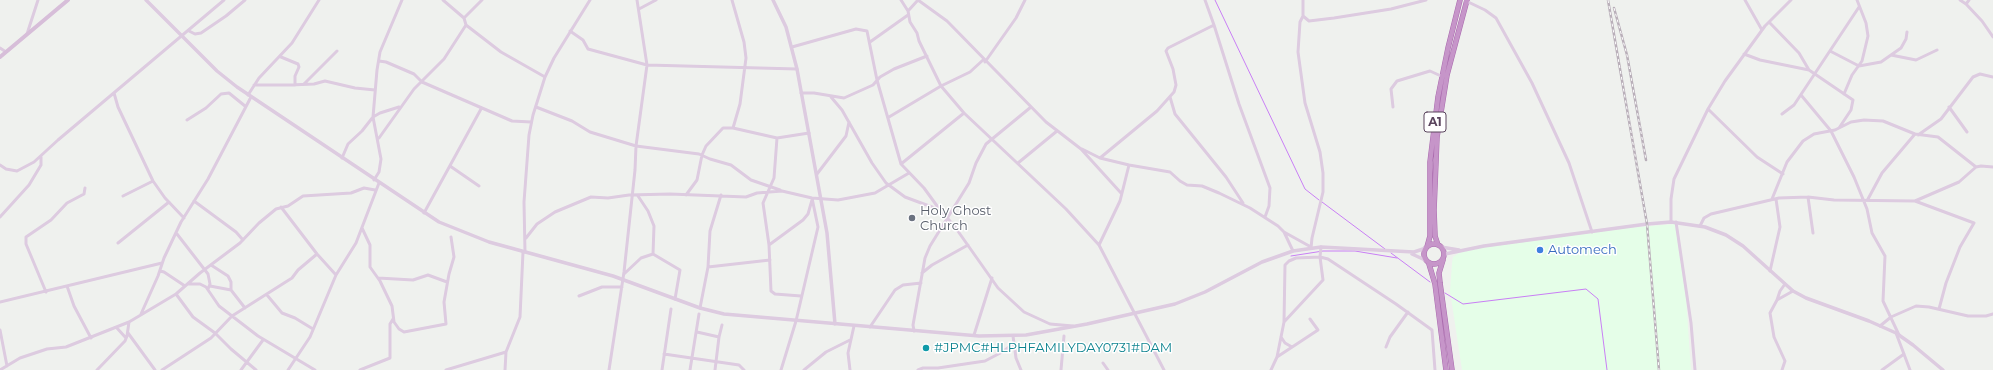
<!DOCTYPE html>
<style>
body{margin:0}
canvas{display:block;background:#eff1ee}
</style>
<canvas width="1993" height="370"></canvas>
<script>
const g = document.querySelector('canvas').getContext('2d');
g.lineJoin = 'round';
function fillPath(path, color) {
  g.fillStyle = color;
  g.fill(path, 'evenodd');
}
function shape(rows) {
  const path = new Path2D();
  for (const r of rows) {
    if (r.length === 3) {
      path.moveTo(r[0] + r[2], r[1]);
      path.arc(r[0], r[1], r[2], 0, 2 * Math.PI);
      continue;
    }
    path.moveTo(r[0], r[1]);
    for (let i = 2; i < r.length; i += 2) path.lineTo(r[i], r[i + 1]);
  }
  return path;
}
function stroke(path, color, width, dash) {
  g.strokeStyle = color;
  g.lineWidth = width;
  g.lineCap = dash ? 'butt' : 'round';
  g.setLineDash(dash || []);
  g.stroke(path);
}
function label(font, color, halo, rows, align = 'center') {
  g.font = font + ' Montserrat,sans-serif';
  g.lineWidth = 3;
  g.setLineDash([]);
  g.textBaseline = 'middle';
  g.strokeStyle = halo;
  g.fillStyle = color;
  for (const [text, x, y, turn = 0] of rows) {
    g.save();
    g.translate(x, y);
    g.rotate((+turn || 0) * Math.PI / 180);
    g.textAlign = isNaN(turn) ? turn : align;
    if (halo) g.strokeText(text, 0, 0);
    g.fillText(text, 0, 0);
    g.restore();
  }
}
fillPath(shape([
 [1675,224,1686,298,1691,370,1462,370,1450,291,1452,263,1453,257,1459,253,1473,249,1627,228]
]), '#e5fee8');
stroke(shape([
 [1215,0,1305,189,1319,200],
 [1322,202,1385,249],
 [1391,253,1430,282],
 [1291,256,1323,251,1355,251,1397,258],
 [1445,293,1463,304,1586,289,1598,299,1607,370]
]), '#c97ff5', 1);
const trunk = shape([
 [1434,254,10],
 [1438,245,1435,236,1434,210,1437,137,1447,75,1467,0],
 [1427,247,1430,236,1430,162,1438,97,1448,48,1460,0],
 [1443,260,1439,273,1440,283,1452,370],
 [1429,264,1435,284,1446,370]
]);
stroke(trunk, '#aa6bae', 5.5);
stroke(shape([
 [443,0,464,18],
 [482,0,464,18,466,25,501,52,545,77],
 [732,0,744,42,746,58,740,104,733,128,777,138,809,133],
 [901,0,908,11,910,22,917,33,919,41,941,86,964,113,1066,209,1099,245,1164,370],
 [918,0,947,21,1046,122,1081,149,1121,193],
 [1205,0,1214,25,1239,104,1270,188,1269,206,1265,217],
 [1303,0,1303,16,1300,22,1298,52,1305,103,1320,152,1323,173,1323,192,1312,238,1311,248],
 [1745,0,1762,30],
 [1960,0,1966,4],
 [1969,0,1966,4,1982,21,1993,37],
 [1466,1,1485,10,1496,18,1532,83,1569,163,1592,232],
 [639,9,656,0],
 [908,11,918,0],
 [1303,16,1309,21,1334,18,1391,9,1426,0],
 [1769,22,1799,53,1809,70,1853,100,1851,110,1839,128],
 [189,31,195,34,201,33,226,16,245,0],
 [570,31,583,40,588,49,647,65,797,69],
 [27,34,38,0],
 [870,42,908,15],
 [792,47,856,29,867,31,877,80,901,164,924,188,940,210],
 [0,48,6,52],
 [1830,51,1859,66,1881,62,1901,48,1906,39,1907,32],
 [1744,54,1760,60,1809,70],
 [1891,55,1916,60,1937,50],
 [281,57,298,64,299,67,295,76,295,85],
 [379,61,386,62,414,74,422,82,512,121,531,122],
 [985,62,1016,18,1025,0],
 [304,84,337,51],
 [254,85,290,85,314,84,325,81,355,88,375,90],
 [114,93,118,107,153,181,165,198,184,218],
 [801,93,814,93,844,98,873,85,880,77,894,69,927,56],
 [1844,94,1852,75,1862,61,1868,36,1866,23,1857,0],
 [248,95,259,78,292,43,319,0],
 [1801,95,1831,131,1854,177,1867,209,1872,233,1885,256,1883,301,1899,335],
 [831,97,842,110,872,163,886,183,905,197,940,210,943,213,955,227,998,288,1024,312,1050,324,1073,326],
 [1170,97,1175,114,1226,177,1243,203],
 [536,107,572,121,590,132,636,146,699,154,710,159,731,165,751,180,780,190],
 [1393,107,1391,89,1397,81,1430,71,1441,76],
 [1949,107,1967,132],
 [1708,109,1757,157,1783,174],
 [1782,114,1794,105,1859,7],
 [889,117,941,86,970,72,983,60],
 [187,120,206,108,221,94,229,93,245,106],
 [1918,135,1941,119,1973,77,1980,74,1993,77],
 [379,138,414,89,444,59,466,25],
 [777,138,774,178,763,203,769,245,771,291,775,294,801,296],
 [1082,149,1100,158,1129,165,1170,172,1180,181,1187,185,1202,186,1219,193,1250,208,1278,226,1284,232,1293,251],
 [342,158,348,144,362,131,373,117,380,113,399,107],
 [1100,158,1157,111,1174,92,1176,85,1173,69,1166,51,1168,48,1214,25],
 [1018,163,1057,131],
 [901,164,964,113],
 [0,165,6,169,17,171,34,162,58,140,224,0],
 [450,166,479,186],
 [817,174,846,136,849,122],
 [374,180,379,172,381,159,373,117,377,70,380,52,402,0],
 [686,195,697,180,702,155,706,146,723,128,733,128],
 [123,196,153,181],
 [638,196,648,211,654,226,653,254,680,270,675,299],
 [1808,197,1813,233],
 [1772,199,1787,162,1803,141,1814,134,1835,130,1851,122,1864,120,1883,121,1915,134,1938,137,1976,167,1981,166,1993,167],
 [1868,199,1882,173,1915,134],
 [194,201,236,232,243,240],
 [1915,201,1974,223,1960,247,1946,283,1939,309],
 [281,207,317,254,336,275],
 [424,213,481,109],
 [0,217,29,185,41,165,41,157],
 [1671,222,1671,199,1674,179,1708,109,1725,81,1765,26,1791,0],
 [1676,222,1691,323,1695,370],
 [1700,226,1704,218,1711,214,1779,198,1808,197,1834,200,1915,201,1959,182,1976,167],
 [362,228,370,245,370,267,380,281,392,306,394,322,399,329,404,332,446,324,444,302,449,274,454,257,451,237],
 [1284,232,1311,247],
 [177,234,208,274,210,284,208,289],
 [526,238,537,224,555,212,591,197,608,198,629,195,670,194,746,197,757,193,782,191,812,198,838,200,875,193,909,173],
 [118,243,169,202],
 [769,245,803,220,808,214,812,200],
 [1099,245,1120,201,1129,165],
 [525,252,524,202,529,135,533,115,545,77,554,58,590,0],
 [211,265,228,276,231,282,231,290],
 [708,267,770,260],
 [160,271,164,272,185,286],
 [1770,271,1780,227,1776,199],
 [922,273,932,265,968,245],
 [624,274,641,258,653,254],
 [378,278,413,280,428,275,447,282],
 [188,284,200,284,206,287,219,306,258,336,315,370],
 [67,286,74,306,91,338],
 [210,286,231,290,245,308],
 [46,292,26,244,26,237,51,220,67,203,84,194,85,188],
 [176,294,193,317,215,333,231,349,256,370],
 [267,295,282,313,295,318,313,329],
 [579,296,602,287,622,287],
 [1777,300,1780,291,1785,284],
 [0,302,162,263],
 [700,308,708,267,710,231,721,195],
 [141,314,158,276,164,258,181,222,208,179,251,97],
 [1284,322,1323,280,1320,257,1328,259,1396,304,1432,330,1435,370],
 [1880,326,1891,317,1916,306,1929,307,1968,316,1986,316,1993,314],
 [116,327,126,338],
 [870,327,895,290,903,285,921,283],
 [0,330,7,366],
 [914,331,913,325,925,258,930,246,969,183,976,163,986,144,1031,107],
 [697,332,719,337],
 [128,333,155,370],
 [1896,333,1910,370],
 [974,335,992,278],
 [1013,336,1016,358,1021,370],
 [1281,337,1285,343,1292,347],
 [1386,347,1390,337,1408,312],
 [664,354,739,365,744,370],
 [1277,357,1318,330,1310,319],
 [1103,363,1108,370],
 [0,370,20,358,47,349,66,347,129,322],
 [97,370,125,341,127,336,129,322,176,294,200,273,240,243,259,223,276,209,288,206,303,196,351,193,364,188,375,190],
 [162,370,211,338,232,316,292,278,298,270,317,254],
 [241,370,263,340],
 [288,370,310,337,336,275,356,243,379,183],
 [360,370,390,358,390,324,393,319],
 [446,370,506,352,520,317,523,252],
 [505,370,506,352],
 [609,370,624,272,635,170,636,146,647,65,637,0],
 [662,370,671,309],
 [690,370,699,314],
 [715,370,719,337,722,325],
 [781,370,796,321,818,227,812,198],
 [804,370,826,352,850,340],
 [850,370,848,353,854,326],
 [918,370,923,368,938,368,985,361,1004,351,1014,343],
 [1061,370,1064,336],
 [1271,370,1277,357,1284,322,1285,265,1289,261,1296,258,1320,257,1321,247],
 [1782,370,1785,361,1774,337,1770,313,1777,300,1793,291],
 [1882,370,1904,354]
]), '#ddcbe0', 3);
stroke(shape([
 [146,0,217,71,237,87,439,222,489,242,613,276,700,308,724,314,979,336,1026,335,1087,324,1175,304,1205,292,1262,262,1293,251,1321,247,1414,252,1426,248],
 [773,0,786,27,797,69,827,233,835,324],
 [1441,247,1459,250],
 [1412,254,1425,260],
 [1445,254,1484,246,1647,224,1671,222,1705,227,1726,235,1743,246,1793,291,1806,298,1869,321,1896,333,1913,345,1943,370]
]), '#ddcbe0', 3.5);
stroke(shape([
 [0,57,68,0]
]), '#d7bed9', 4);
stroke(trunk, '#c695c9', 4.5);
const rail = shape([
 [1608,0,1647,224,1659,370],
 [1614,8,1627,55,1646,160]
]);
stroke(rail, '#b9afb9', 2.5);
stroke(rail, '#fff', 1, [3]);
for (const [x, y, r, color] of [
 [912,218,4,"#6b7280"],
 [1540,250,4,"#3f7fe0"],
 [926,348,4,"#0f9aa8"]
]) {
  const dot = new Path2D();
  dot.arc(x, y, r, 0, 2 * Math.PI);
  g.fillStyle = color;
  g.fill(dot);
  stroke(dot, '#fff', 1.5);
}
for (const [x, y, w] of [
 [1435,122,22]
]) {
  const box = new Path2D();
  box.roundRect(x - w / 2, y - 10, w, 20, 3);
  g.fillStyle = '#fff';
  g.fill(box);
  stroke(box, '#5a445d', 1);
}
label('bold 12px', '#5a445d', null, [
 ["A1",1435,122]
]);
label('13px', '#5b616d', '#fff', [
 ["Holy Ghost",920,211],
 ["Church",920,226]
], 'left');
label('13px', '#366cbe', '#fff', [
 ["Automech",1548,250]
], 'left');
label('13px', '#0d838f', '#fff', [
 ["#JPMC#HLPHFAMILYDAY0731#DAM",934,348]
], 'left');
</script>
